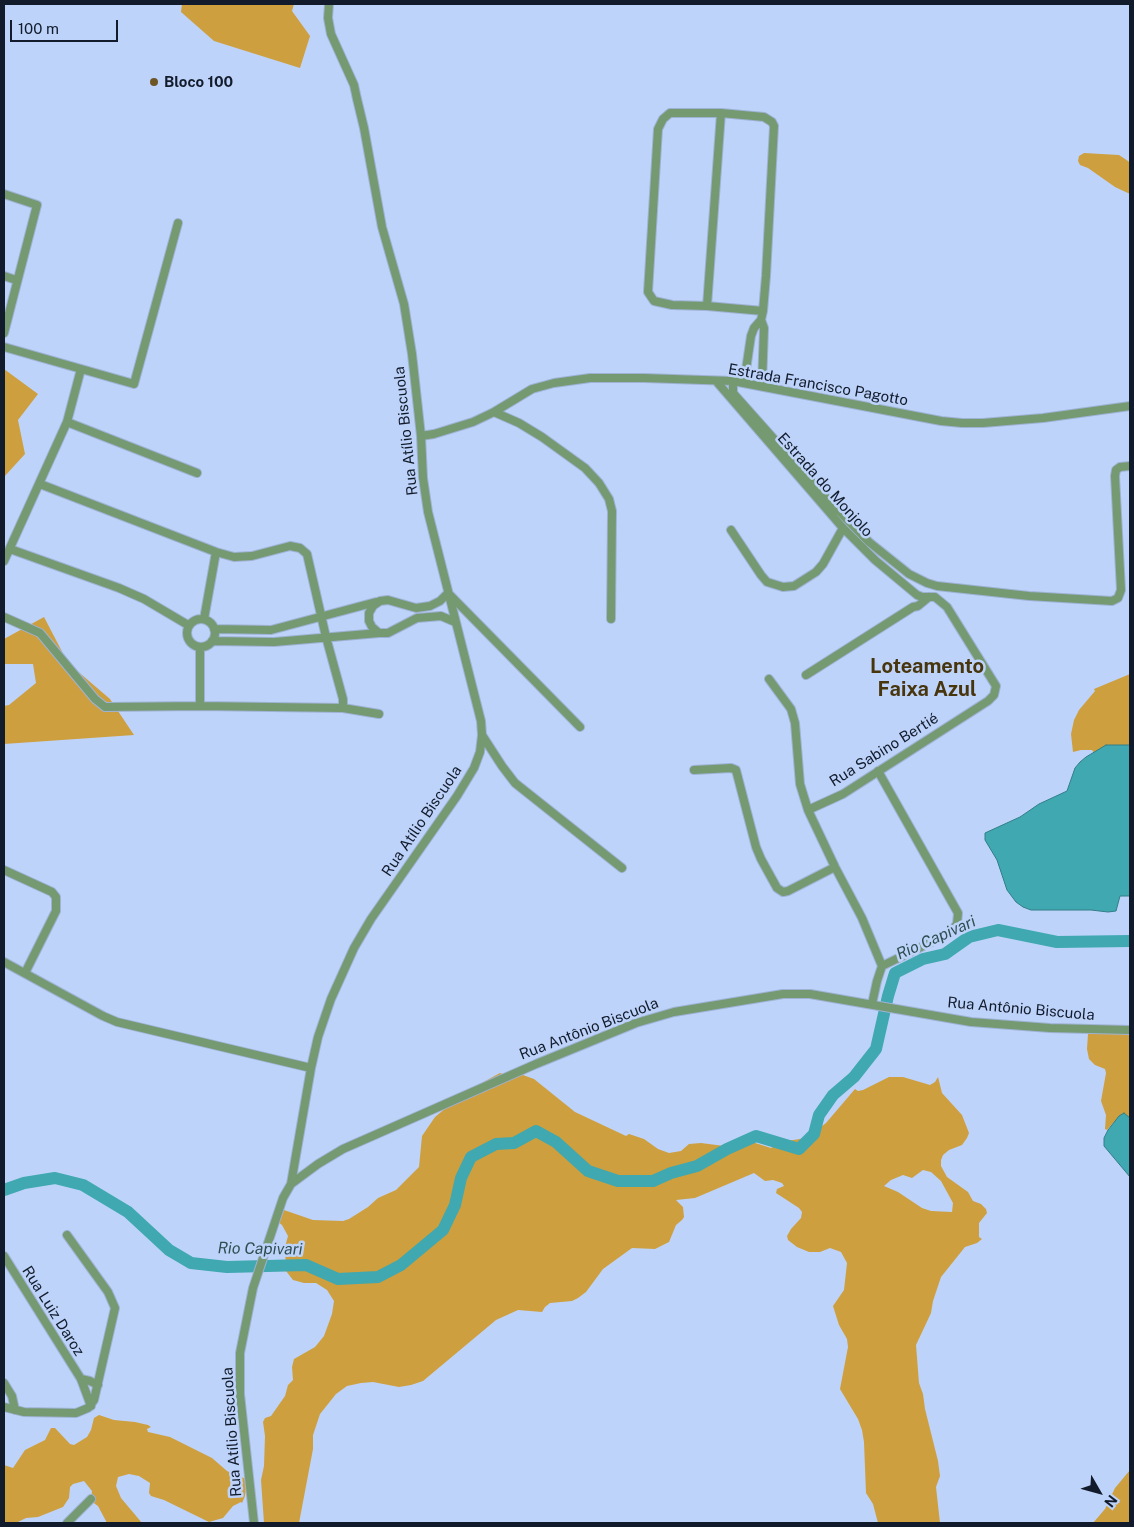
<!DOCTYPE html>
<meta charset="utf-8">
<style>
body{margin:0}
#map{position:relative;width:1134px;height:1527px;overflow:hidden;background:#bed3f9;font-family:"Public Sans",sans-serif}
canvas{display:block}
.frame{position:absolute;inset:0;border:5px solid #121b2c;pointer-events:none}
.north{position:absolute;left:1074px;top:1467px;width:50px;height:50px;-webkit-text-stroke:4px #bed3f9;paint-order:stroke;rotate:128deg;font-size:14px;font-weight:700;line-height:20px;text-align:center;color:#121b2c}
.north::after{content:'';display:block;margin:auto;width:18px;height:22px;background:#121b2c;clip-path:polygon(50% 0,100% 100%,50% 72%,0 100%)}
.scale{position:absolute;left:10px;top:20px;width:108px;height:22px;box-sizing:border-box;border:2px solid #121b2c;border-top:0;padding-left:6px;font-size:15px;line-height:18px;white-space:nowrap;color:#121b2c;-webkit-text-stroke:4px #bed3f9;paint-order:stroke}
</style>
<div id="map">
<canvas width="1134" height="1527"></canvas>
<div class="frame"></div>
<div class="north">N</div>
<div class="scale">100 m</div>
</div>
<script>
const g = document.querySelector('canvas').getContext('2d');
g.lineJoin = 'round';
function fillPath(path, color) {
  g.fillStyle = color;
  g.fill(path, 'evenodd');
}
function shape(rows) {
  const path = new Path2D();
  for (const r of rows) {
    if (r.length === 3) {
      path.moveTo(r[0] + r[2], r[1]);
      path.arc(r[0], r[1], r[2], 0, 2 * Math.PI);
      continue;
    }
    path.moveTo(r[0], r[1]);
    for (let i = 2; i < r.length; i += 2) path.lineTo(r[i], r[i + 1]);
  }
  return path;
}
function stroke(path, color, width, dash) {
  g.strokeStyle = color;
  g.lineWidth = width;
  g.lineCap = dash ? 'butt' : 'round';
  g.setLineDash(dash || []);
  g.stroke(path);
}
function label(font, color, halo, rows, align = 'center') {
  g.font = font + ' "Public Sans",sans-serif';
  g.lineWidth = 5;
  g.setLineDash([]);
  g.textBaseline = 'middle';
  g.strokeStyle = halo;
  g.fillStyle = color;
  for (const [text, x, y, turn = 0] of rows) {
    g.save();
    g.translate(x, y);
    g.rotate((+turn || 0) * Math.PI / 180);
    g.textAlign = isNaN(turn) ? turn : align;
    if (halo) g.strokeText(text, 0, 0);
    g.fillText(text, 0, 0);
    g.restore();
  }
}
fillPath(shape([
 [182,4,294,4,292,11,310,36,300,68,214,41,181,12],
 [1084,153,1119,155,1128,161,1130,163,1130,194,1115,187,1088,168,1080,165,1078,161,1079,156],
 [4,369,38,394,18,420,25,454,4,477],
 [44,617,68,663,110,699,134,735,4,744,4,706,9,705,36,683,33,664,4,664,4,639],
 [1130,674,1130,758,1098,758,1092,750,1081,750,1073,752,1071,734,1074,720,1079,710,1095,691,1094,689],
 [1091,1031,1130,1032,1130,1118,1113,1123,1107,1130,1105,1129,1106,1115,1101,1101,1106,1073,1105,1069,1095,1065,1089,1059,1087,1049,1088,1034],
 [500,1073,511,1077,523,1075,534,1079,575,1112,626,1136,629,1134,644,1139,658,1149,669,1153,681,1151,689,1144,701,1143,732,1147,736,1144,749,1141,771,1148,781,1142,806,1138,826,1123,855,1089,858,1091,863,1090,889,1077,903,1077,930,1085,935,1082,938,1077,942,1093,962,1115,969,1133,967,1138,962,1145,949,1150,943,1155,941,1160,941,1166,947,1177,968,1192,973,1201,981,1204,986,1209,987,1213,979,1223,979,1237,982,1239,977,1243,965,1247,941,1277,933,1301,931,1313,916,1345,919,1383,923,1394,925,1409,938,1461,940,1476,936,1487,940,1523,878,1523,873,1504,866,1493,864,1442,862,1430,858,1419,840,1389,848,1347,847,1339,839,1325,833,1306,844,1290,847,1263,841,1252,830,1248,820,1252,809,1252,797,1247,788,1240,787,1236,791,1229,801,1218,802,1212,799,1208,776,1193,777,1189,784,1186,782,1183,773,1180,765,1181,754,1173,695,1198,676,1200,683,1207,684,1217,682,1220,676,1225,669,1242,655,1249,632,1248,603,1269,586,1292,578,1298,572,1301,550,1303,545,1307,542,1312,518,1310,496,1320,423,1381,411,1385,399,1387,373,1382,361,1383,347,1386,336,1394,320,1414,313,1435,313,1449,299,1523,264,1523,261,1480,264,1466,265,1436,263,1422,265,1418,271,1416,285,1396,288,1385,293,1380,292,1367,294,1359,315,1347,324,1336,332,1314,334,1301,327,1290,316,1283,304,1283,293,1280,286,1271,285,1247,288,1236,282,1225,272,1217,281,1209,313,1220,343,1221,349,1219,368,1207,378,1198,396,1190,419,1167,422,1136,435,1117,465,1092],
 [923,1170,931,1172,941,1181,953,1203,952,1212,931,1211,922,1208,898,1192,884,1186,891,1180,903,1175,912,1178],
 [99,1415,114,1420,135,1422,148,1425,151,1427,147,1429,148,1432,170,1437,212,1458,227,1471,246,1479,247,1480,245,1496,242,1503,241,1502,233,1506,223,1518,209,1522,164,1500,151,1496,149,1493,150,1483,139,1476,129,1474,118,1477,116,1486,121,1498,142,1523,107,1523,98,1506,91,1501,92,1491,84,1481,73,1484,70,1487,69,1498,63,1507,38,1517,26,1518,16,1523,4,1523,4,1465,13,1468,25,1450,45,1440,51,1428,55,1428,70,1444,74,1445,87,1437,91,1430,94,1418],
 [1130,1470,1130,1523,1093,1523,1105,1509,1115,1488]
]), '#ce9f3e');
const water = shape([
 [1106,745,1130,745,1130,896,1120,896,1116,911,1108,912,1091,910,1031,910,1023,907,1016,902,1007,890,997,860,985,840,985,833,1020,817,1039,804,1067,791,1075,768,1080,762,1086,757,1106,745],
 [1124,1113,1130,1118,1130,1177,1104,1146,1104,1138,1108,1130,1119,1116,1124,1113]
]);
fillPath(water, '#3fa8b0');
stroke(water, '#327e88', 1);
stroke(shape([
 [4,1190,24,1183,55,1178,83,1185,128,1212,169,1250,191,1263,227,1267,306,1265,338,1279,378,1277,401,1265,443,1230,455,1205,461,1178,471,1157,496,1144,514,1143,536,1131,556,1142,588,1171,618,1181,653,1181,671,1173,697,1166,727,1149,756,1136,799,1149,814,1134,819,1115,833,1095,854,1077,876,1049,888,996,895,973,923,959,945,954,969,937,998,930,1057,942,1130,941]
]), '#3fa8b0', 12);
const minor = shape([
 [4,194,37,205,4,333],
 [4,276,16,280],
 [707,306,672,305,654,301,648,292,658,129,663,119,670,113,721,113],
 [761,320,764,328,762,386],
 [4,347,134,384,178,223],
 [716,381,843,528,875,560,917,595,922,597,935,597,947,607,996,686,994,695,988,701,843,794,808,810],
 [733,381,733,393,830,502,869,542,909,574,927,583,937,586,1029,596,1112,601,1118,598,1121,590,1115,476,1116,470,1120,467,1130,466],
 [744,383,751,336,754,328,761,320,763,311,766,276,774,126,772,122,764,117,721,113,707,306,763,311],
 [494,412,519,423,542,437,585,468,599,483,609,499,612,511,611,619],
 [67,422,197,473],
 [421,436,434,434,473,422,494,412,532,389,554,383,590,378,644,378,733,381,941,421,962,423,983,423,1043,418,1130,406],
 [40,484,216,552,234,557,252,556,290,546,300,548,307,554,326,637,343,699,343,708,379,714],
 [731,530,761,575,767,582,783,587,794,586,816,572,823,564,843,528],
 [10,549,119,588,144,599,188,625],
 [4,561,67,422,81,369],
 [4,617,40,633,95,699,105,707,200,706,343,708],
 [201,633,14],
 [204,619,216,552],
 [455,622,441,616,417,618,388,633,379,633,372,627,369,621,369,613,373,606,380,601,388,600,416,608,430,606,440,601,448,593,580,727],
 [214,629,271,630,376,602],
 [212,641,274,642,379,633],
 [200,647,200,706],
 [806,675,913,607,918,606,929,597],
 [769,679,791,709,795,723,800,784,808,810,835,867,862,918,882,966,877,981,872,1004],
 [482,735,502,766,515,783,622,868],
 [694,770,731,768,736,770,756,847,761,859,777,888,783,892,788,891,835,867],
 [878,771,958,913,957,924,950,933,882,966],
 [4,870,52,892,56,897,56,911,25,973],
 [4,962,103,1016,117,1022,311,1068],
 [291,1184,318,1164,343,1149,536,1064,636,1023,674,1012,783,994,810,994,971,1022,1050,1028,1130,1030],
 [4,1256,81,1379,91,1406],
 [81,1379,90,1381,98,1385],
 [4,1383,12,1396,15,1410],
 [4,1407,24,1412,76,1413,88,1408,94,1400,115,1308,108,1292,67,1235],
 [67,1523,91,1499],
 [254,1523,240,1394,240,1353,253,1288,283,1198,291,1184,311,1068,318,1037,331,999,354,948,371,919,457,796,474,768,480,752,482,735,481,721,428,512,423,478,421,436,412,354,404,304,382,227,364,128,357,99,354,85,331,34,328,18,329,4]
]);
stroke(minor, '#9fb2d4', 10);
stroke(minor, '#759971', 8);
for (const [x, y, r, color] of [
 [154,82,5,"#6d5525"]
]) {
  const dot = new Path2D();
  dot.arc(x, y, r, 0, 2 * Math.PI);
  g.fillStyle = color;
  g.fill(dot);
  stroke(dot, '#bed3f9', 2);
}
label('bold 15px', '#121b2c', '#bed3f9', [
 ["Bloco 100",164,82]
], 'left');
label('15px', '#121b2c', '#bed3f9', [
 ["Estrada Francisco Pagotto",818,385,10],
 ["Rua Atílio Biscuola",406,431,-96],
 ["Estrada do Monjolo",825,485,48],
 ["Rua Sabino Bertié",884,750,-32],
 ["Rua Atílio Biscuola",422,821,-56],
 ["Rua Antônio Biscuola",1021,1009,5],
 ["Rua Antônio Biscuola",589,1029,-21],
 ["Rua Luiz Daroz",53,1311,58],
 ["Rua Atílio Biscuola",232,1432,-94]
]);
label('italic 16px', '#2e4e51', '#bed3f9', [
 ["Rio Capivari",936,938,-24],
 ["Rio Capivari",260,1249,1]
]);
label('bold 20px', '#47350e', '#bed3f9', [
 ["Loteamento",927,667],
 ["Faixa Azul",927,690]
]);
</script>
